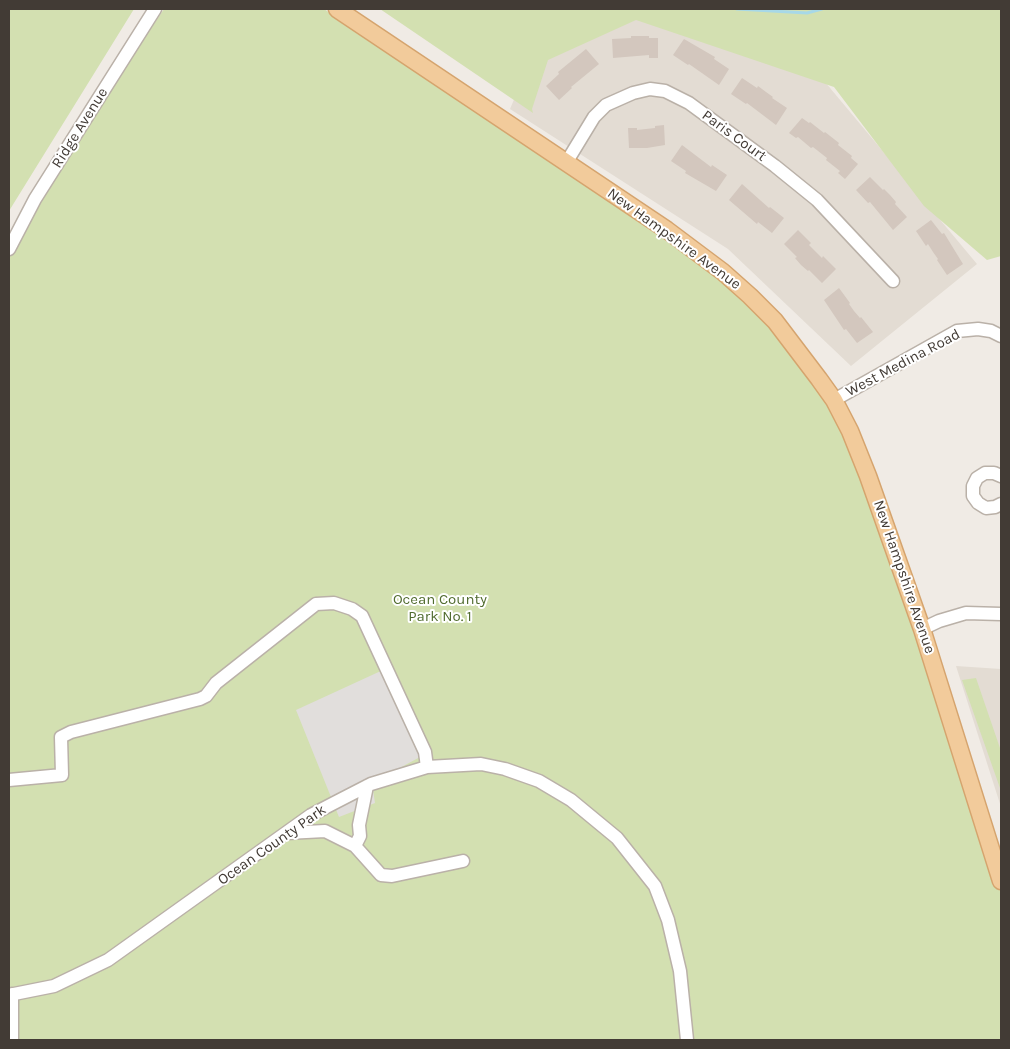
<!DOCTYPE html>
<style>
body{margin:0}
#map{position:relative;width:1010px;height:1049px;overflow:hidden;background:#f0ebe5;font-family:Karla,sans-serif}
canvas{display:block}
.frame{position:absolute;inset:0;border:10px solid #423b35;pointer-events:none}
</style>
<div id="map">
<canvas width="1010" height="1049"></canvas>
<div class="frame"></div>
</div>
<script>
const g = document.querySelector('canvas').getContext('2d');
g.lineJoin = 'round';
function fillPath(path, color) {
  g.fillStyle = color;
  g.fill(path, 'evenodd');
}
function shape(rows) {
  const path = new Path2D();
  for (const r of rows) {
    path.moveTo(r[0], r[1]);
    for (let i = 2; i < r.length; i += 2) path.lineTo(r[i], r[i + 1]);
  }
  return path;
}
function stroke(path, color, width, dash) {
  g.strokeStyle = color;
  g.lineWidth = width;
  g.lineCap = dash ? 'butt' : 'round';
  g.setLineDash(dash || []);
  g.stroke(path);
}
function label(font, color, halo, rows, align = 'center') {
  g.font = font + ' Karla,sans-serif';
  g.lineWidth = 4;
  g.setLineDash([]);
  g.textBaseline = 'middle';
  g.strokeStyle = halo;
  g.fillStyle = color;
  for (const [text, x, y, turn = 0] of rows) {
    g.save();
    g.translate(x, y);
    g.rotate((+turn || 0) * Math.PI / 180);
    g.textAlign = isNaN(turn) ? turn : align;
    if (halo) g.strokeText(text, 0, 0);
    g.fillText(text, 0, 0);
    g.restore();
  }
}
fillPath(shape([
 [592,9,800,52,977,264,851,366,728,249,510,109,535,50],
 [956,666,1001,669,1001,807]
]), '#e3dcd3');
fillPath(shape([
 [9,9,134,9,9,211],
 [164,9,324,9,662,234,718,277,768,326,819,379,834,400,1001,881,1001,1040,9,1040,9,249,35,199],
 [380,9,1001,9,1001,256,987,260,924,206,834,87,636,20,548,60,532,109,533,113],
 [976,678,1001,751,1001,791,962,680]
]), '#d3e0b1');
fillPath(shape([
 [383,670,420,757,372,783,375,803,339,817,296,710]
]), '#e1dedc');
stroke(shape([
 [737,9,807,13,822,9]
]), '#a7d8e7', 3);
fillPath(shape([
 [631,36,649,36,649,38,658,38,658,58,649,58,649,55,613,58,612,39,631,38],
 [684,39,715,57,714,59,729,69,719,85,689,64,688,65,673,55],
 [586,49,599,64,571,87,572,88,559,100,546,86,559,74,558,72],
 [742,78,757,88,758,86,766,92,773,97,772,98,787,108,776,125,747,103,746,104,731,94],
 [802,118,809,123,810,122,824,133,825,132,839,143,838,145,852,156,851,158,858,164,845,179,838,173,840,171,826,160,827,158,813,147,811,148,798,137,796,138,789,133],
 [664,125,665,145,647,148,629,148,628,128,637,128,637,130,655,128,655,126],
 [682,145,711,167,712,165,727,175,716,191,685,173,686,171,671,161],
 [870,177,883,190,884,189,890,195,896,202,895,204,907,217,893,230,870,202,868,203,856,190],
 [742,184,769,208,770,207,784,218,772,233,758,222,757,224,729,200],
 [931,220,942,234,944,233,963,264,947,275,937,260,938,259,933,252,928,244,926,246,916,231],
 [798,230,811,243,809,245,822,258,823,256,836,269,822,283,809,270,808,271,801,265,795,258,797,257,784,244],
 [839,288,850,303,849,304,854,311,860,318,861,317,873,332,857,343,846,329,844,330,824,300]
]), '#d3c7be');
const minor = shape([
 [566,163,594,117,606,105,633,93,650,89,665,91,689,103,775,166,817,200,893,281],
 [9,249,35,199,155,9],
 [834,400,957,331,978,329,991,331,1001,336],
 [1001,476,994,473,985,473,977,478,973,486,973,496,978,503,986,508,995,507,1001,504],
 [922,629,939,621,966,613,1001,614],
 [9,780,62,775,61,737,71,732,200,699,206,696,216,683,316,604,334,603,352,609,362,616,425,752,427,767],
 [287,833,325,831,355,846,360,836,359,825,367,786],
 [355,846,381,875,392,876,463,861],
 [9,995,54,986,108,960,311,815,336,802,371,784,427,767,481,764,505,769,539,781,571,800,617,838,655,886,668,920,680,971,687,1040],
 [12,1040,12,994]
]);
const major = shape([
 [337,9,667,230,723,272,750,296,775,321,819,379,834,400,850,431,868,476,922,629,1001,881]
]);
stroke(minor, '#bab1a8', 15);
stroke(major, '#d5a46e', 19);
stroke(minor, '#fff', 12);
stroke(major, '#f2cb9b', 16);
label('15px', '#423b35', '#fff', [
 ["Ridge Avenue",80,128,-58],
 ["Paris Court",734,136,36],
 ["New Hampshire Avenue",674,239,36],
 ["West Medina Road",903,363,-28],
 ["New Hampshire Avenue",904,577,71],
 ["Ocean County Park",272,845,-35]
]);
label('15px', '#516c2f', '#fff', [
 ["Ocean County",440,600],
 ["Park No. 1",440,617]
]);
</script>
